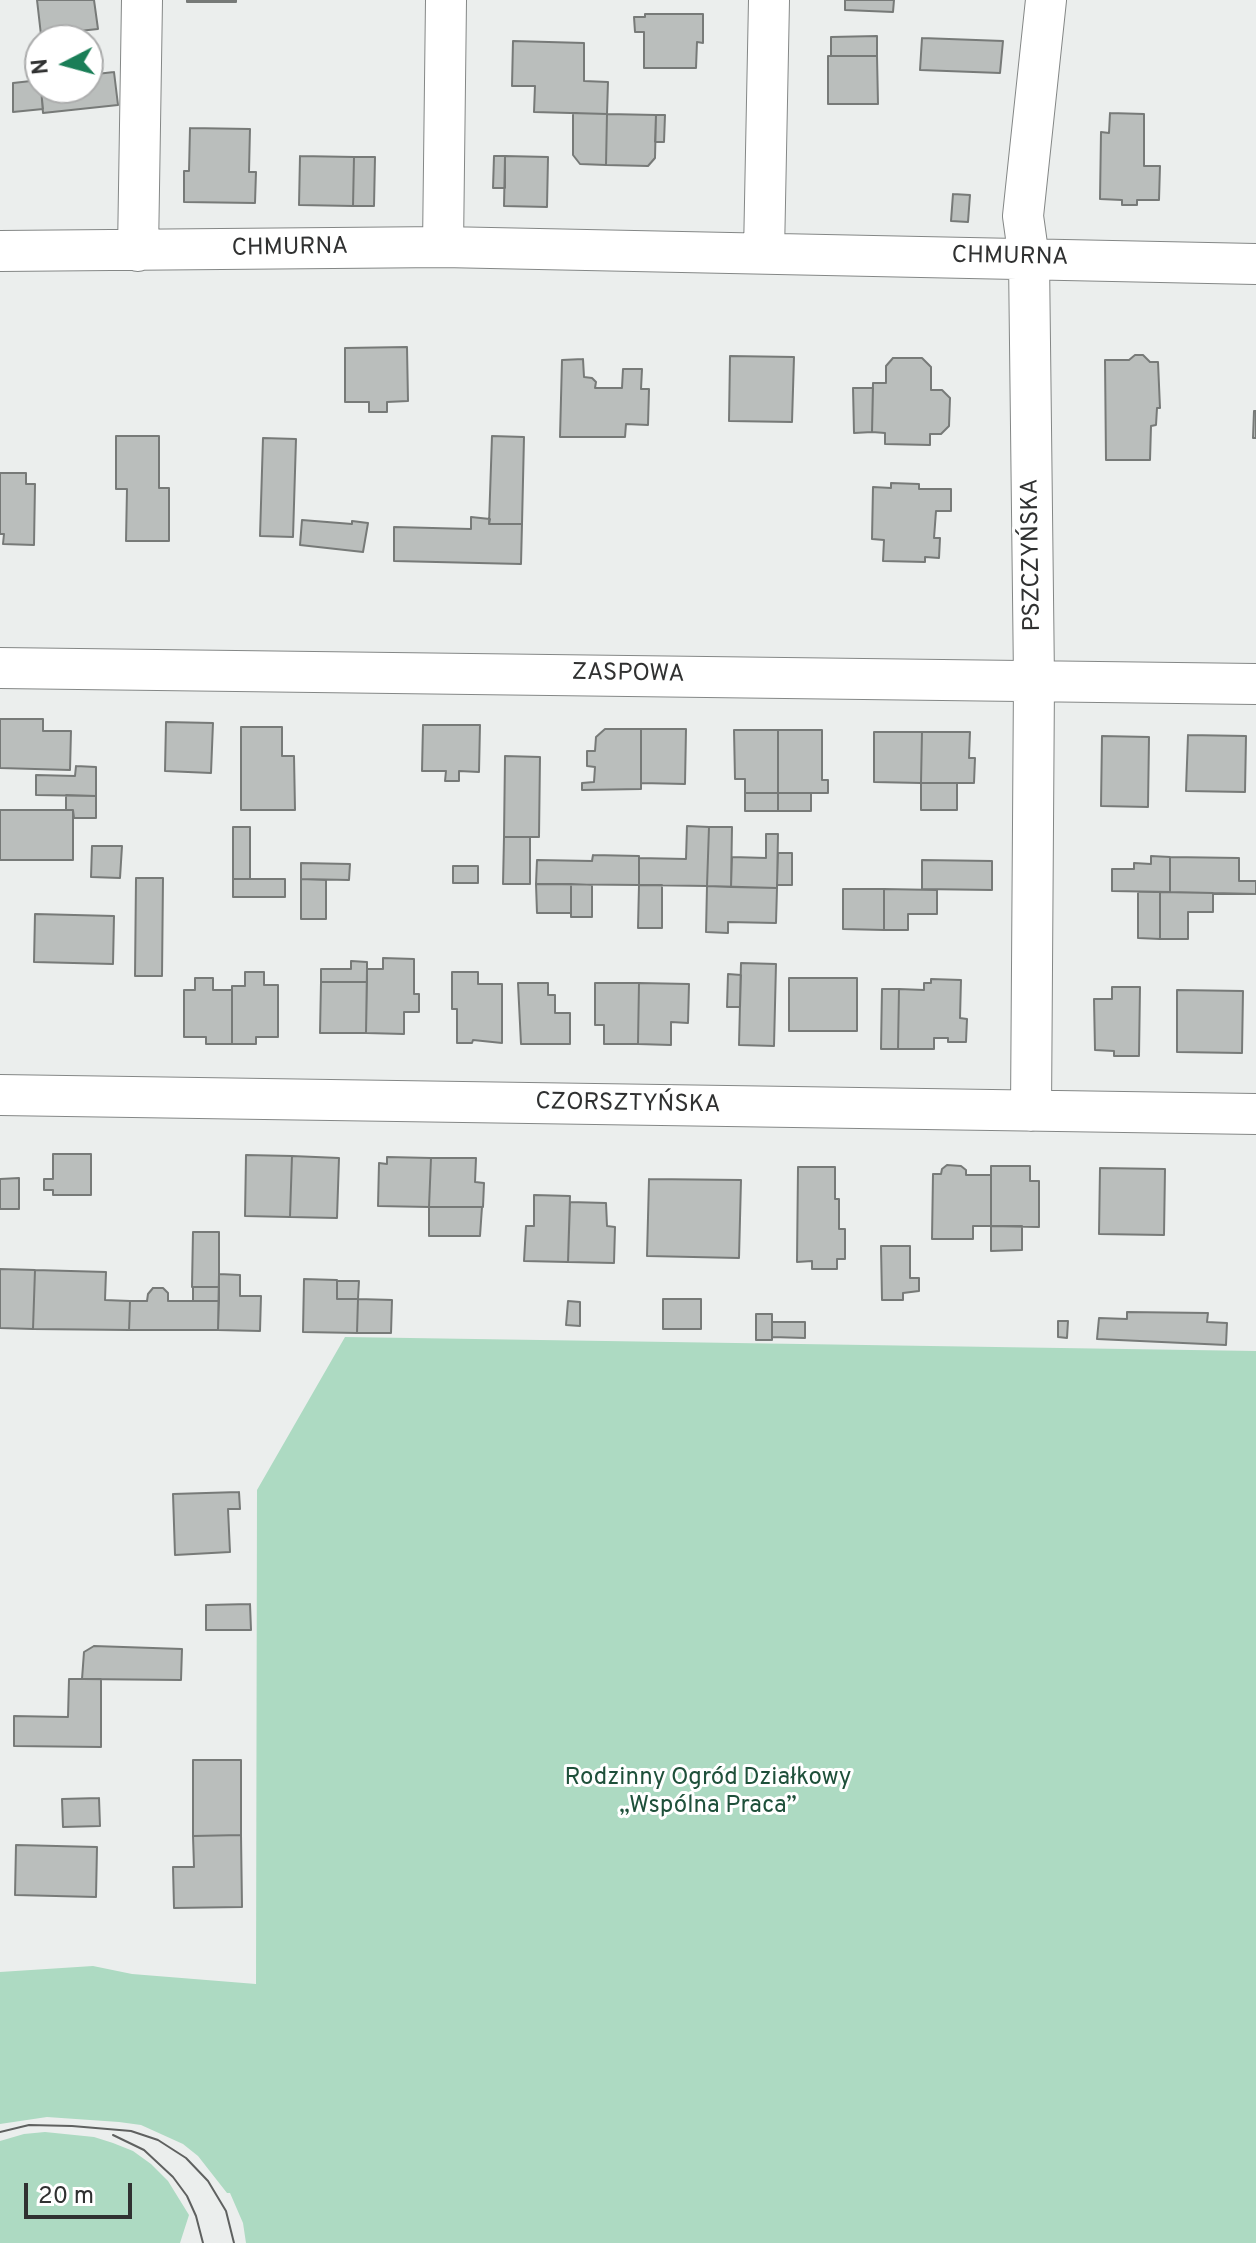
<!DOCTYPE html>
<meta charset="utf-8">
<style>
body{margin:0}
#map{position:relative;width:1256px;height:2243px;overflow:hidden;background:#ebeeed;font-family:Overpass,sans-serif}
canvas{display:block}
.north{position:absolute;left:24px;top:24px;width:80px;height:80px;box-sizing:border-box;background:#fff;border:2px solid #acadad;border-radius:50%;rotate:264deg;font-size:22px;font-weight:700;line-height:32px;text-align:center;color:#303131}
.north::after{content:'';display:block;margin:auto;width:28px;height:36px;background:#1a7e57;clip-path:polygon(50% 0,100% 100%,50% 72%,0 100%)}
.scale{position:absolute;left:24px;top:2183px;width:108px;height:36px;box-sizing:border-box;border:4px solid #303131;border-top:0;padding-left:10px;font-size:24px;line-height:28px;white-space:nowrap;color:#303131;-webkit-text-stroke:6px #fff;paint-order:stroke}
</style>
<div id="map">
<canvas width="1256" height="2243"></canvas>
<div class="north">N</div>
<div class="scale">20 m</div>
</div>
<script>
const g = document.querySelector('canvas').getContext('2d');
g.lineJoin = 'round';
function fillPath(path, color) {
  g.fillStyle = color;
  g.fill(path, 'evenodd');
}
function shape(rows) {
  const path = new Path2D();
  for (const r of rows) {
    path.moveTo(r[0], r[1]);
    for (let i = 2; i < r.length; i += 2) path.lineTo(r[i], r[i + 1]);
  }
  return path;
}
function stroke(path, color, width, dash) {
  g.strokeStyle = color;
  g.lineWidth = width;
  g.lineCap = dash ? 'butt' : 'round';
  g.setLineDash(dash || []);
  g.stroke(path);
}
function label(font, color, halo, rows, align = 'center') {
  g.font = font + ' Overpass,sans-serif';
  g.lineWidth = 6;
  g.setLineDash([]);
  g.textBaseline = 'middle';
  g.strokeStyle = halo;
  g.fillStyle = color;
  for (const [text, x, y, turn = 0] of rows) {
    g.save();
    g.translate(x, y);
    g.rotate((+turn || 0) * Math.PI / 180);
    g.textAlign = isNaN(turn) ? turn : align;
    if (halo) g.strokeText(text, 0, 0);
    g.fillText(text, 0, 0);
    g.restore();
  }
}
fillPath(shape([
 [345,1337,1256,1351,1256,2243,246,2243,243,2223,230,2193,227,2193,198,2156,183,2144,141,2125,119,2122,47,2117,0,2124,0,1972,93,1966,132,1974,256,1984,257,1490],
 [45,2132,94,2137,113,2143,133,2151,151,2164,168,2181,189,2215,180,2243,0,2243,0,2141,24,2134]
]), '#addac2');
const building = shape([
 [37,0,94,0,98,29,41,35,37,0],
 [187,0,236,0,236,2,187,2,187,0],
 [845,0,894,0,893,12,845,10,845,0],
 [645,14,703,14,703,43,697,42,696,68,644,68,644,32,635,32,634,17,645,17,645,14],
 [877,36,877,56,831,56,831,37,877,36],
 [922,38,1003,41,1000,73,920,70,922,38],
 [513,41,584,43,584,81,608,82,607,114,534,112,535,86,512,86,513,41],
 [828,56,877,56,878,104,828,104,828,56],
 [114,72,118,105,43,113,41,88,88,88,88,75,114,72],
 [40,80,43,109,13,112,13,83,40,80],
 [573,113,607,114,606,165,580,164,573,155,573,113],
 [1110,113,1144,114,1144,166,1160,166,1159,200,1137,200,1137,205,1122,205,1122,200,1100,199,1101,132,1109,133,1110,113],
 [607,114,656,115,655,158,648,166,606,165,607,114],
 [656,115,665,115,664,142,655,142,656,115],
 [190,128,250,129,249,172,256,172,255,203,184,202,184,171,189,171,190,128],
 [300,156,354,157,353,206,299,205,300,156],
 [494,156,505,156,505,188,493,188,494,156],
 [505,156,548,157,547,207,504,206,505,156],
 [354,157,375,157,374,206,353,206,354,157],
 [953,194,970,195,968,222,951,221,953,194],
 [407,347,408,401,387,402,387,412,369,412,369,402,345,402,345,348,407,347],
 [1135,355,1143,355,1150,362,1158,362,1160,408,1157,408,1156,425,1151,426,1150,460,1106,460,1105,360,1129,360,1135,355],
 [730,356,794,357,792,422,729,421,730,356],
 [893,358,922,358,931,367,931,390,942,390,950,398,949,426,941,434,930,434,930,445,885,444,885,433,872,432,873,383,886,383,886,366,893,358],
 [583,359,584,377,592,378,596,382,595,388,622,388,623,369,642,369,641,389,649,389,648,425,626,424,625,437,560,437,562,360,583,359],
 [853,388,873,388,872,432,854,433,853,388],
 [1254,411,1256,411,1256,438,1253,438,1254,411],
 [116,436,159,436,159,488,169,488,169,541,126,541,127,489,116,489,116,436],
 [492,436,524,437,522,524,489,524,492,436],
 [263,438,296,439,293,537,260,536,263,438],
 [0,473,26,473,26,484,35,484,34,545,3,544,4,534,0,534,0,473],
 [891,483,919,484,919,489,951,489,951,511,936,511,934,538,940,538,939,558,925,557,925,562,883,561,884,540,872,539,873,487,891,488,891,483],
 [471,517,490,519,489,524,522,524,521,564,394,561,394,527,471,529,471,517],
 [302,520,352,524,352,521,368,523,363,552,300,545,302,520],
 [0,719,43,719,43,731,71,731,70,770,0,768,0,719],
 [166,722,213,723,211,773,165,771,166,722],
 [423,725,480,725,479,772,459,771,459,781,445,781,446,771,422,771,423,725],
 [241,727,282,727,282,756,294,756,295,810,241,810,241,727],
 [605,729,641,729,641,789,582,790,582,783,594,782,595,767,587,766,587,751,595,751,596,737,605,729],
 [641,729,686,729,685,784,641,783,641,729],
 [734,730,778,730,778,793,745,793,745,779,735,779,734,730],
 [778,730,822,730,822,780,828,780,828,793,778,793,778,730],
 [874,732,922,732,921,783,874,782,874,732],
 [922,732,970,732,969,758,975,758,974,783,921,783,922,732],
 [1188,735,1246,736,1245,792,1186,791,1188,735],
 [1102,736,1149,737,1148,807,1101,806,1102,736],
 [505,756,540,757,539,837,504,837,505,756],
 [76,766,96,767,96,796,36,795,36,775,75,776,76,766],
 [921,783,957,783,957,810,921,810,921,783],
 [745,793,778,793,778,811,745,811,745,793],
 [778,793,811,793,811,811,778,811,778,793],
 [66,795,96,796,96,818,74,818,73,810,66,810,66,795],
 [0,810,73,810,73,860,0,860,0,810],
 [687,826,709,827,707,886,639,885,639,858,686,859,687,826],
 [233,827,250,827,250,879,233,879,233,827],
 [709,827,732,827,731,887,707,886,709,827],
 [766,834,778,834,777,888,731,887,732,857,766,858,766,834],
 [504,837,530,837,530,884,503,884,504,837],
 [92,846,122,846,120,878,91,877,92,846],
 [778,853,792,853,792,885,777,885,778,853],
 [593,855,639,856,639,885,536,884,537,860,592,861,593,855],
 [1151,856,1170,857,1170,892,1112,891,1112,869,1134,869,1134,863,1151,864,1151,856],
 [1170,857,1239,858,1239,881,1256,881,1256,894,1170,892,1170,857],
 [922,860,992,861,992,890,922,889,922,860],
 [301,863,350,864,349,880,301,879,301,863],
 [453,866,478,866,478,883,453,883,453,866],
 [136,878,163,878,162,976,135,976,136,878],
 [233,879,285,879,285,897,233,897,233,879],
 [301,879,326,880,326,919,301,919,301,879],
 [536,884,571,884,571,913,537,913,536,884],
 [571,884,592,885,592,917,571,917,571,884],
 [639,885,662,885,662,928,638,928,639,885],
 [707,886,777,888,776,923,728,922,728,933,706,932,707,886],
 [843,889,884,889,884,930,843,929,843,889],
 [884,889,937,890,937,914,908,914,908,930,884,930,884,889],
 [1138,892,1160,892,1160,939,1138,938,1138,892],
 [1160,892,1213,893,1213,912,1188,912,1188,939,1160,939,1160,892],
 [35,914,114,916,113,964,34,962,35,914],
 [383,958,414,959,414,994,419,994,419,1012,404,1012,404,1034,366,1033,367,969,383,969,383,958],
 [351,961,367,962,367,982,321,982,321,969,351,969,351,961],
 [741,963,776,964,774,1046,739,1045,741,963],
 [245,972,264,972,264,985,278,985,278,1037,256,1037,256,1044,232,1044,232,986,245,986,245,972],
 [452,972,478,972,478,984,502,984,502,1043,473,1040,472,1043,457,1043,457,1009,452,1009,452,972],
 [728,974,741,975,740,1007,727,1007,728,974],
 [195,978,213,978,213,990,232,990,232,1044,206,1044,206,1037,184,1037,184,990,195,990,195,978],
 [789,978,857,978,857,1031,789,1031,789,978],
 [931,979,961,980,960,1018,967,1019,966,1042,948,1042,948,1038,934,1038,934,1049,898,1049,899,989,924,990,924,983,931,983,931,979],
 [321,982,367,982,366,1033,320,1033,321,982],
 [518,983,548,983,548,995,555,995,555,1013,570,1013,570,1044,521,1044,518,983],
 [595,983,639,983,638,1044,604,1044,604,1025,595,1025,595,983],
 [639,983,689,984,688,1023,671,1022,671,1045,638,1044,639,983],
 [1112,987,1140,987,1139,1056,1114,1056,1114,1051,1095,1050,1094,999,1112,999,1112,987],
 [882,989,899,989,898,1049,881,1049,882,989],
 [1177,990,1243,991,1242,1053,1177,1052,1177,990],
 [53,1154,91,1154,91,1195,53,1195,53,1190,44,1190,44,1179,53,1179,53,1154],
 [246,1155,292,1156,290,1217,245,1216,246,1155],
 [292,1156,339,1158,337,1218,290,1217,292,1156],
 [387,1157,431,1158,429,1207,378,1206,379,1163,387,1164,387,1157],
 [431,1158,476,1158,475,1182,484,1183,483,1207,429,1207,431,1158],
 [947,1165,961,1166,966,1170,966,1175,991,1175,991,1226,973,1226,973,1239,932,1239,933,1174,941,1174,942,1169,947,1165],
 [991,1166,1030,1166,1030,1181,1039,1181,1039,1227,991,1226,991,1166],
 [798,1167,835,1167,835,1199,839,1199,839,1229,845,1229,845,1259,837,1259,837,1269,812,1269,812,1261,797,1262,798,1167],
 [1100,1168,1165,1169,1164,1235,1099,1234,1100,1168],
 [19,1178,19,1209,0,1209,0,1179,19,1178],
 [649,1179,741,1180,739,1258,647,1256,649,1179],
 [534,1195,570,1196,568,1262,524,1261,526,1226,534,1226,534,1195],
 [570,1202,606,1203,607,1226,615,1227,614,1263,568,1262,570,1202],
 [429,1207,482,1207,480,1236,429,1236,429,1207],
 [991,1226,1022,1226,1022,1250,991,1251,991,1226],
 [193,1232,219,1232,219,1287,192,1287,193,1232],
 [881,1246,910,1246,910,1278,919,1278,919,1291,903,1293,903,1300,882,1300,881,1246],
 [0,1269,35,1270,33,1329,0,1328,0,1269],
 [35,1270,106,1272,105,1300,130,1301,129,1330,33,1329,35,1270],
 [219,1274,240,1275,240,1296,261,1296,260,1331,218,1330,219,1274],
 [304,1279,337,1280,337,1299,358,1299,357,1333,303,1332,304,1279],
 [337,1281,359,1281,358,1299,337,1299,337,1281],
 [193,1287,219,1287,219,1301,193,1301,193,1287],
 [153,1288,163,1288,168,1293,168,1301,219,1301,218,1330,129,1330,130,1301,147,1301,148,1294,153,1288],
 [358,1299,392,1300,391,1333,357,1333,358,1299],
 [663,1299,701,1299,701,1329,663,1329,663,1299],
 [568,1301,580,1302,580,1326,566,1325,568,1301],
 [1127,1312,1208,1313,1207,1322,1227,1323,1226,1345,1097,1339,1099,1318,1127,1319,1127,1312],
 [756,1314,772,1314,772,1340,756,1340,756,1314],
 [1058,1321,1068,1321,1067,1338,1058,1337,1058,1321],
 [772,1322,805,1322,805,1338,772,1337,772,1322],
 [239,1492,240,1509,228,1509,230,1552,175,1555,173,1494,239,1492],
 [250,1604,251,1630,206,1630,206,1605,250,1604],
 [94,1646,182,1649,181,1680,82,1679,84,1652,94,1646],
 [69,1679,101,1679,101,1747,14,1746,14,1716,68,1717,69,1679],
 [193,1760,241,1760,241,1835,193,1836,193,1760],
 [99,1798,100,1826,63,1827,62,1799,99,1798],
 [241,1835,242,1907,174,1908,173,1867,194,1867,193,1836,241,1835],
 [16,1845,97,1847,96,1897,15,1895,16,1845]
]);
fillPath(building, '#babebc');
stroke(building, '#777a78', 2);
const street = shape([
 [443,247,446,0],
 [0,251,443,247,1256,264],
 [138,251,142,0],
 [764,253,769,0],
 [0,668,1256,684],
 [0,1095,1256,1114],
 [1031,1111,1034,680,1029,259,1023,216,1046,0]
]);
stroke(street, '#848786', 42);
stroke(street, '#fff', 40);
stroke(shape([
 [0,2132,29,2125,72,2126,131,2131,158,2140,186,2158,208,2181,226,2211,234,2243],
 [113,2135,144,2150,173,2177,187,2196,196,2216,203,2243]
]), '#5f6160', 2);
label('24px', '#303131', '#fff', [
 ["CHMURNA",290,249,-1],
 ["CHMURNA",1010,258,1],
 ["PSZCZYŃSKA",1033,555,-91],
 ["ZASPOWA",628,675,1],
 ["CZORSZTYŃSKA",628,1105,1]
]);
label('24px', '#1e503a', '#fff', [
 ["Rodzinny Ogród Działkowy",708,1779],
 ["„Wspólna Praca”",708,1807]
]);
</script>
